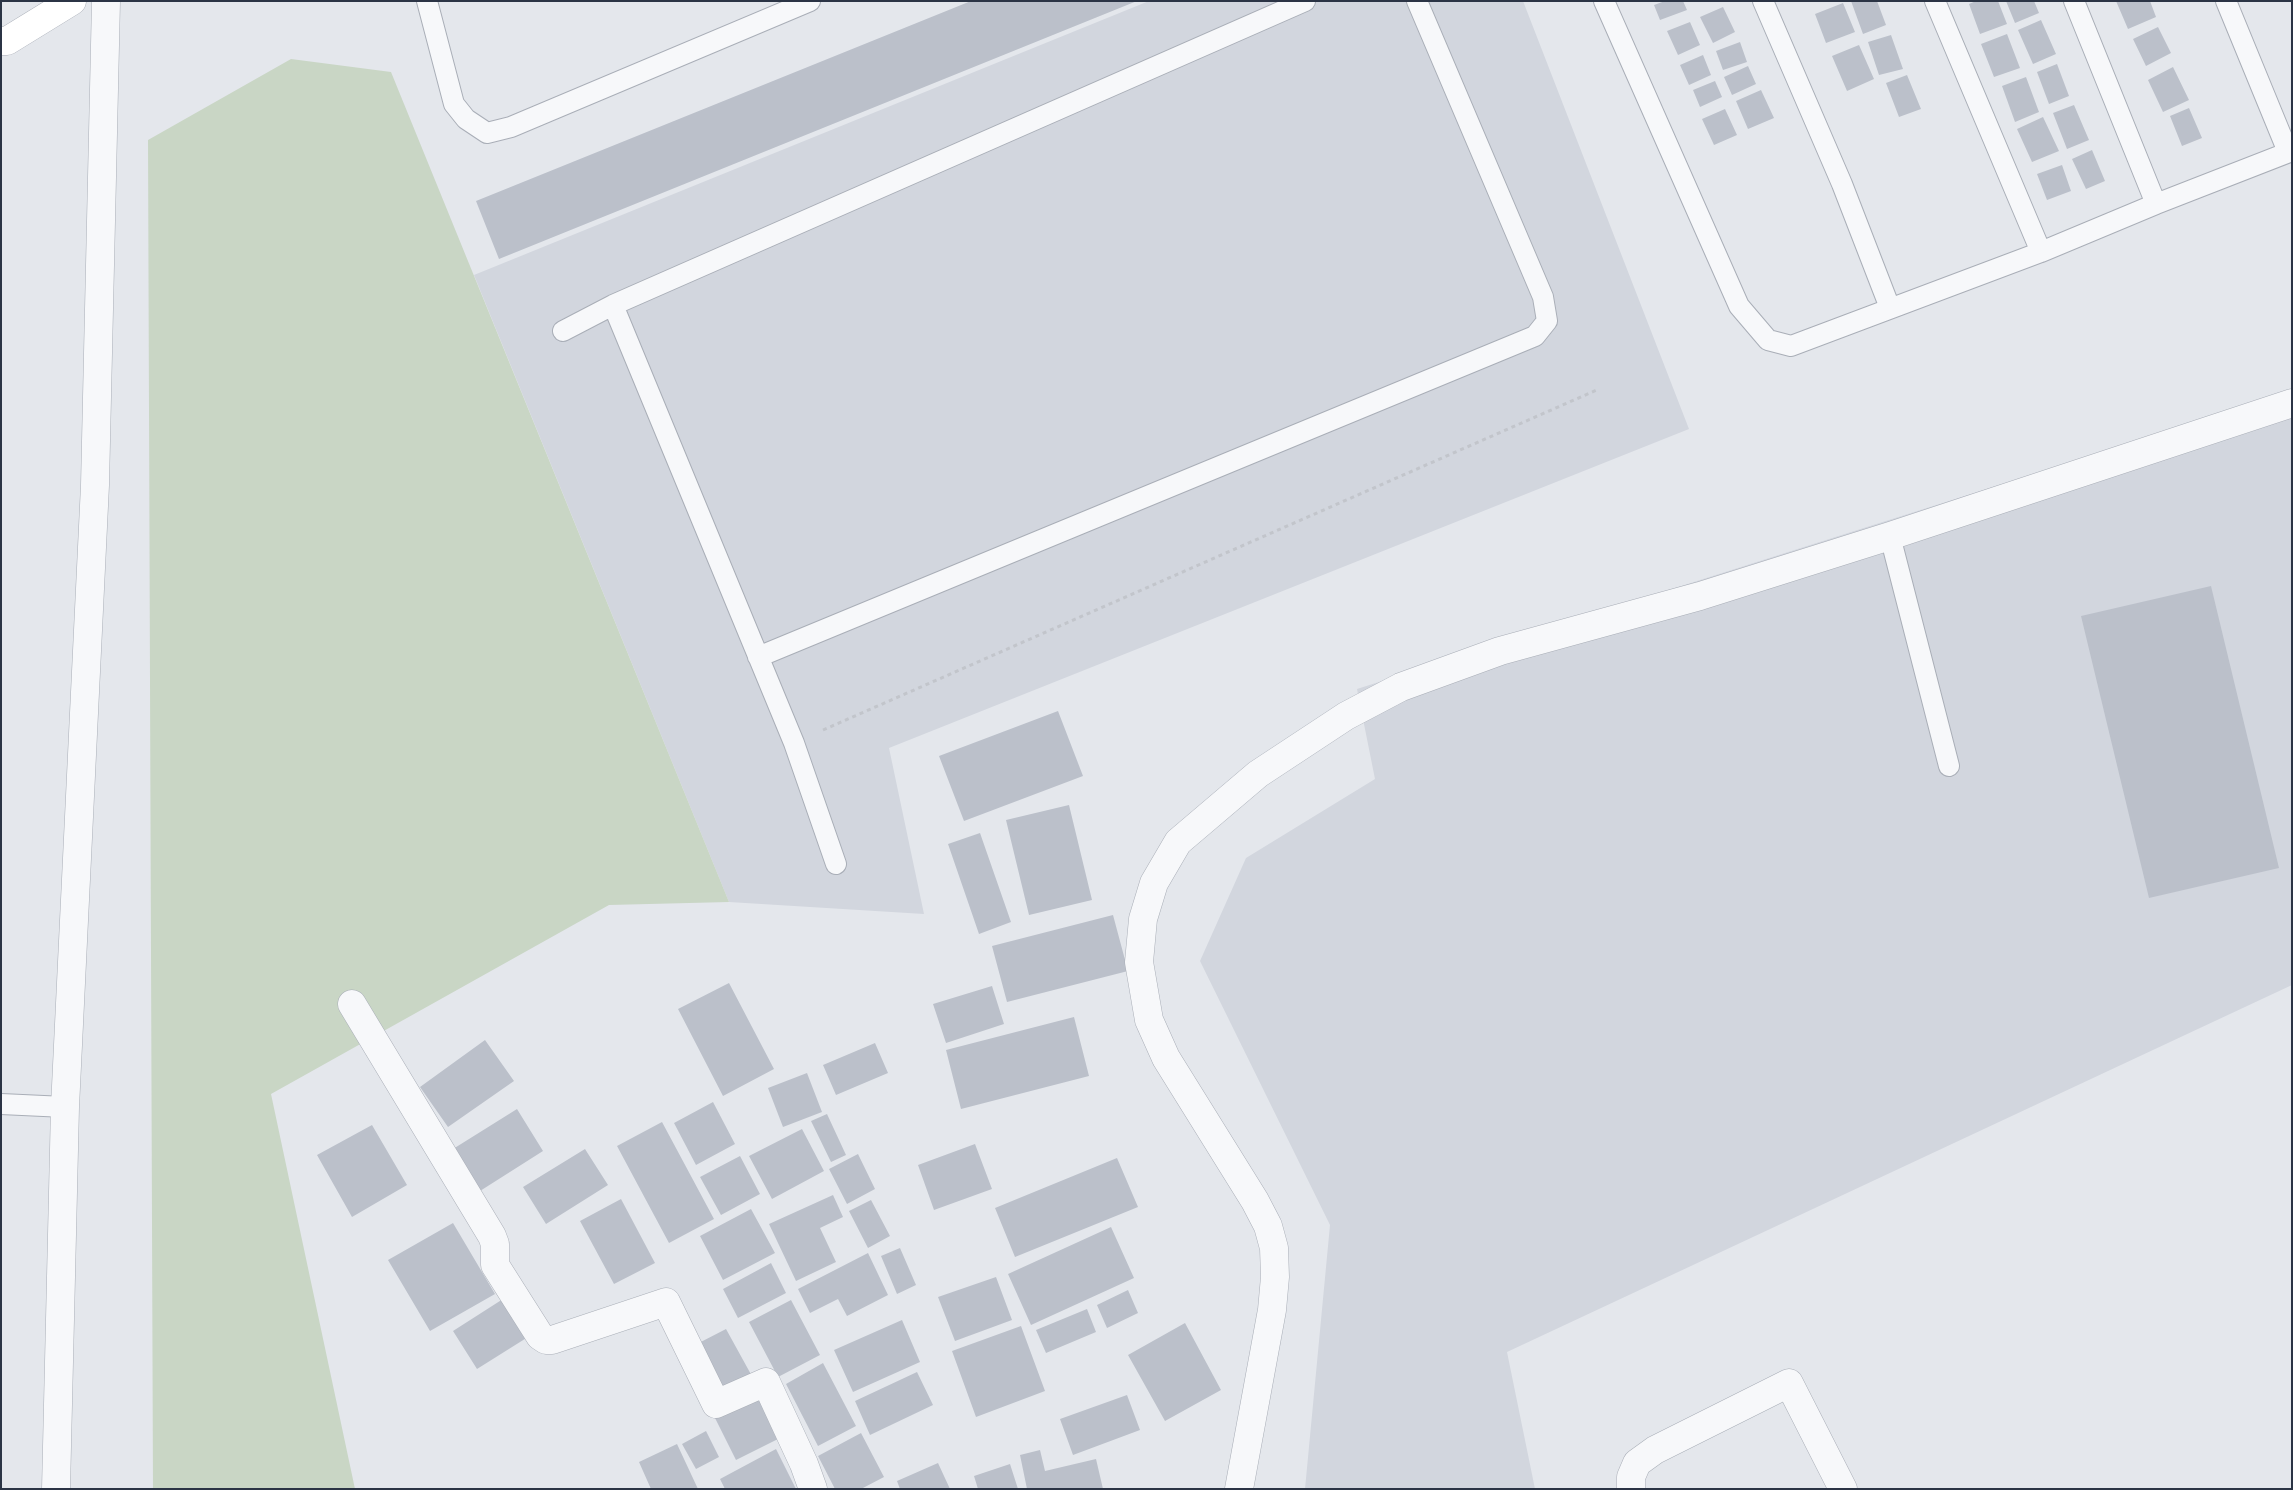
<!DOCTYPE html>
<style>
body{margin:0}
#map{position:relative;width:2293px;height:1490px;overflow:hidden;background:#e4e7ec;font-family:"Exo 2",sans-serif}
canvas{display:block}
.frame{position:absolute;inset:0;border:2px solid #2b3445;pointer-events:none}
</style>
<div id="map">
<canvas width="2293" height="1490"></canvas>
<div class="frame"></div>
</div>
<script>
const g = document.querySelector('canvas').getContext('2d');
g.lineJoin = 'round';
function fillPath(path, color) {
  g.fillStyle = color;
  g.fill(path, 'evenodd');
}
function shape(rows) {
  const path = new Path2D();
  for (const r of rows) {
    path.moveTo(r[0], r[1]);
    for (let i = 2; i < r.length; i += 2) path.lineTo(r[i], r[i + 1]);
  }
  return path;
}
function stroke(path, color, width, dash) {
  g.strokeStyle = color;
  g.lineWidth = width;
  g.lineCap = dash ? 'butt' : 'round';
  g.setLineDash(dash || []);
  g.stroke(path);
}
fillPath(shape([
 [1149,1,1523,1,1689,429,889,748,924,914,729,902,474,275],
 [2292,392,2292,985,1507,1352,1535,1489,1305,1489,1330,1225,1200,961,1246,858,1375,779,1357,689]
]), '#d2d6de');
fillPath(shape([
 [291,59,391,72,729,902,609,905,271,1094,355,1489,153,1489,148,140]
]), '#c9d6c5');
fillPath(shape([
 [971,1,1137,1,499,259,476,201],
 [1665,1,1683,1,1687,10,1660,20,1654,5],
 [1851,1,1877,1,1886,25,1863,34],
 [1976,1,1998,1,2007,24,1980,34,1969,4],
 [2006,1,2034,1,2039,13,2015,23],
 [2116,1,2150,1,2156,17,2128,29],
 [1843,3,1855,32,1826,43,1815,14],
 [1723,7,1735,32,1713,43,1700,17],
 [2041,20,2056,54,2033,64,2018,30],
 [1690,22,1700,45,1678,55,1667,31],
 [2158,27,2171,53,2146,66,2133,39],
 [2007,34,2020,68,1994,77,1981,44],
 [1891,35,1903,69,1879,75,1868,42],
 [1740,42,1747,62,1723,70,1716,51],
 [1859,45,1874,79,1847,91,1832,56],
 [1703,55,1711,75,1689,85,1680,65],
 [2057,64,2069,96,2049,104,2037,72],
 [1748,66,1756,84,1732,95,1724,77],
 [2173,67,2189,100,2163,112,2148,80],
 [1907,75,1921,109,1899,117,1886,83],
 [2026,77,2039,112,2015,122,2002,86],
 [1715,81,1722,97,1700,107,1693,90],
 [1761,90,1774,118,1748,129,1736,101],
 [2074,105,2089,140,2067,149,2053,113],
 [2189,108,2202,138,2182,146,2170,116],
 [1725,109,1737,135,1714,145,1702,119],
 [2043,117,2059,151,2032,162,2017,129],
 [2092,150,2105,181,2086,189,2072,159],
 [2062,165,2071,191,2047,200,2037,174],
 [2211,586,2279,868,2149,898,2081,616],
 [1058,711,1083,776,964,821,939,756],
 [1069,805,1092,900,1029,915,1006,820],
 [980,833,1011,922,979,934,948,844],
 [1113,915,1128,971,1007,1002,992,946],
 [729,983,774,1069,723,1096,678,1009],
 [992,986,1004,1024,946,1043,933,1004],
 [1074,1017,1089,1076,961,1109,946,1050],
 [485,1040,514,1081,448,1127,420,1087],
 [875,1043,888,1073,836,1095,823,1065],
 [807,1073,822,1112,783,1127,768,1088],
 [713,1102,735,1144,696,1165,674,1123],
 [517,1109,543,1151,480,1191,453,1149],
 [827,1114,846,1155,831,1162,811,1121],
 [662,1122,714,1219,669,1243,617,1146],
 [372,1125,407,1185,352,1217,317,1155],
 [802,1129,824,1171,772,1199,749,1156],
 [975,1144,992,1189,934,1210,918,1165],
 [585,1149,608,1185,546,1224,523,1187],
 [858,1154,875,1189,847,1204,829,1169],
 [740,1156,760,1194,721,1215,700,1177],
 [1117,1158,1138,1207,1015,1257,995,1208],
 [833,1195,843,1217,820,1228,836,1262,796,1281,769,1224],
 [621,1199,655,1263,614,1284,580,1221],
 [871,1200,890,1236,868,1248,849,1211],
 [751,1209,775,1253,723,1280,700,1236],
 [453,1223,495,1294,430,1331,388,1260],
 [1111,1227,1134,1278,1031,1325,1008,1274],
 [900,1248,916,1285,897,1294,881,1256],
 [868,1253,888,1295,847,1316,838,1299,810,1313,798,1289],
 [771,1263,786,1293,738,1318,723,1289],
 [996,1277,1012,1320,955,1341,938,1297],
 [1128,1290,1138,1313,1107,1328,1097,1305],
 [503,1299,528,1337,477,1369,453,1331],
 [791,1300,820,1355,778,1377,749,1322],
 [1087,1309,1096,1332,1046,1353,1036,1330],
 [902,1320,920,1362,853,1392,834,1350],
 [1185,1323,1221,1390,1165,1421,1128,1355],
 [1021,1326,1045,1391,976,1417,952,1351],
 [726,1329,753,1378,717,1393,693,1346],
 [823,1363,856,1426,818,1446,786,1384],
 [917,1372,933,1405,870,1435,855,1401],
 [758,1395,780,1438,736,1460,715,1418],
 [1127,1395,1140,1430,1073,1455,1060,1419],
 [706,1431,719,1457,696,1469,682,1444],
 [861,1433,884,1477,861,1489,835,1489,818,1456],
 [677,1444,698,1489,651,1489,639,1462],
 [776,1449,796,1489,725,1489,720,1479],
 [1040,1450,1045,1471,1096,1459,1103,1489,1027,1489,1020,1455],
 [938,1463,950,1489,900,1489,897,1481],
 [1010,1464,1018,1489,978,1489,974,1476]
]), '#bbc0ca');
const lane = shape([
 [427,1,454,104,466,119,487,133,511,127,810,1],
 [1604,1,1739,306,1768,340,1791,346,2041,252,2156,204],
 [1763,1,1842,184,1890,308],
 [1935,1,2041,252],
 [2074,1,2156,204,2292,151],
 [2226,1,2288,152],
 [613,305,794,743,836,864],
 [563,331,613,305,1305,1],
 [1890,536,1949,766],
 [758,657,1535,336,1547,321,1543,297,1417,1],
 [1,1104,65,1107]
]);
const street = shape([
 [352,1004,492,1236,495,1244,495,1265,540,1336,546,1340,552,1340,666,1302,716,1404,766,1382,804,1464,813,1489],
 [56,1489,65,1107,95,485,106,1],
 [1239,1489,1272,1310,1275,1277,1274,1248,1268,1226,1255,1201,1166,1058,1149,1020,1139,962,1143,919,1154,883,1178,842,1258,774,1346,716,1401,687,1500,651,1700,596,1890,536,2292,403],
 [1631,1489,1631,1477,1637,1463,1655,1450,1789,1383,1843,1489]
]);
const secondary = shape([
 [1,41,7,41,72,1]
]);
stroke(lane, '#a9aeb7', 22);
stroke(street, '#a9aeb7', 29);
stroke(secondary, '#a9aeb7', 29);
stroke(shape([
 [823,730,1599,389]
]), '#c2c5cb', 3, [4, 4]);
stroke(lane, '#f7f8fa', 20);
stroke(street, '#f7f8fa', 28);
stroke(secondary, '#fff', 28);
</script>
